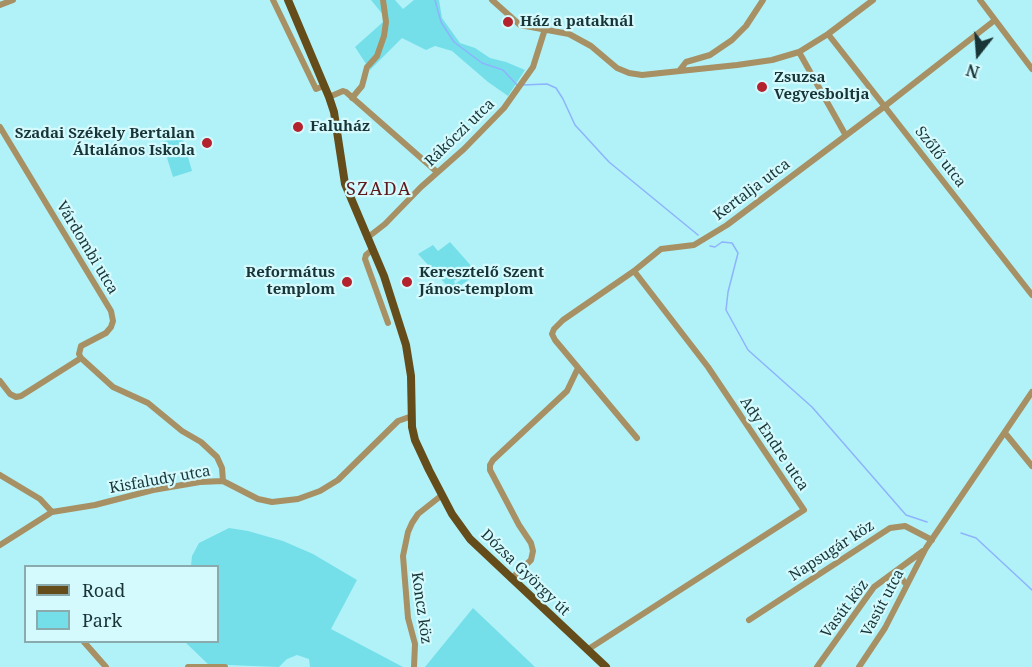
<!DOCTYPE html>
<meta charset="utf-8">
<style>
body{margin:0}
#map{position:relative;width:1032px;height:667px;overflow:hidden;background:#b1f2f8;font-family:"Noto Serif",serif}
canvas{display:block}
.legend{position:absolute;left:24px;top:565px;width:195px;height:78px;box-sizing:border-box;background:#d4fafe;border:2px solid #89abae;margin:0;padding:8px 10px;list-style:none;font-size:18px;color:#193436}
.legend li{display:flex;align-items:center;gap:12px;height:30px}
.legend b{width:30px;border:2px solid #89abae}
.north{position:absolute;left:948px;top:24px;width:60px;height:60px;-webkit-text-stroke:4px #d4fafe;paint-order:stroke;rotate:197deg;font-size:16px;font-weight:700;line-height:24px;text-align:center;color:#193436}
.north::after{content:'';display:block;margin:auto;width:21px;height:27px;background:#193436;clip-path:polygon(50% 0,100% 100%,50% 72%,0 100%)}
</style>
<div id="map">
<canvas width="1032" height="667"></canvas>
<ul class="legend">
<li><b style="height:8px;background:#644d1a"></b>Road</li>
<li><b style="height:16px;background:#74dfe9"></b>Park</li>
</ul>
<div class="north">N</div>
</div>
<script>
const g = document.querySelector('canvas').getContext('2d');
g.lineJoin = 'round';
function fillPath(path, color) {
  g.fillStyle = color;
  g.fill(path, 'evenodd');
}
function shape(rows) {
  const path = new Path2D();
  for (const r of rows) {
    path.moveTo(r[0], r[1]);
    for (let i = 2; i < r.length; i += 2) path.lineTo(r[i], r[i + 1]);
  }
  return path;
}
function stroke(path, color, width, dash) {
  g.strokeStyle = color;
  g.lineWidth = width;
  g.lineCap = dash ? 'butt' : 'round';
  g.setLineDash(dash || []);
  g.stroke(path);
}
function label(font, color, halo, rows, align = 'center') {
  g.font = font + ' "Noto Serif",serif';
  g.lineWidth = 4.5;
  g.setLineDash([]);
  g.textBaseline = 'middle';
  g.strokeStyle = halo;
  g.fillStyle = color;
  for (const [text, x, y, turn = 0] of rows) {
    g.save();
    g.translate(x, y);
    g.rotate((+turn || 0) * Math.PI / 180);
    g.textAlign = isNaN(turn) ? turn : align;
    if (halo) g.strokeText(text, 0, 0);
    g.fillText(text, 0, 0);
    g.restore();
  }
}
fillPath(shape([
 [371,0,395,0,403,9,414,0,439,0,442,18,460,43,475,48,490,58,506,62,525,70,508,96,488,82,452,51,435,46,426,50,402,38,370,70,355,47,383,22,384,16],
 [182,136,192,171,173,177,162,142],
 [450,242,473,268,454,281,455,284,476,269,479,273,452,291,418,254,433,245,438,251],
 [229,528,248,531,283,541,313,554,357,580,331,629,403,667,310,667,309,659,297,655,287,659,279,667,228,665,211,667,185,642,218,642,218,566,191,566,192,556,199,543],
 [473,608,535,667,425,667]
]), '#74dfe9');
stroke(shape([
 [435,0,441,22,454,42,482,63,503,70,517,85],
 [522,85,547,84,556,88,563,99,575,125,609,162,698,235],
 [710,246,715,247,722,242,732,243,738,253,728,292,726,310,748,350,812,407,906,515,927,522],
 [961,533,976,538,1032,590]
]), '#8db3fd', 1.5);
stroke(shape([
 [273,0,316,89,324,86],
 [492,0,520,25,569,34,591,46,617,68,629,73,642,75,737,65,772,60,799,52,828,34,873,0],
 [980,0,1032,69],
 [0,5,13,0],
 [828,34,1032,295],
 [799,52,845,134],
 [369,65,377,56,384,36,386,22,383,0],
 [679,71,686,62,710,55,732,40,746,26,763,0],
 [329,97,343,91,346,92,437,172],
 [352,98,362,86,367,67],
 [0,127,111,311,113,321,111,327,106,333,81,346,79,354,81,358,113,387,148,403,182,431,201,442,217,457,222,468,223,481],
 [367,238,385,224,421,187,464,149,504,108,533,67,545,29],
 [373,249,366,255,365,259,388,323],
 [0,381,10,394,16,397,21,396,81,358],
 [1005,433,1032,466],
 [637,438,555,340,552,334,554,329,563,320,634,271,661,249,694,245,727,225,885,106,995,20],
 [0,475,40,499,52,512],
 [0,545,52,512,95,505,153,490,200,482,223,481,258,499,272,502,298,499,320,491,338,480,398,421,412,416],
 [893,573,901,578,906,584],
 [511,579,531,560,533,551,531,543,519,525,490,470,490,465,493,460,567,391,578,368],
 [749,620,890,528,905,526,932,540],
 [84,642,106,667],
 [587,650,804,510,708,367,634,271],
 [188,667,225,667],
 [414,667,415,644,408,618,403,556,408,532,412,523,418,514,442,495],
 [817,667,874,587,923,551],
 [859,667,885,628,926,548,1032,392]
]), '#a69064', 6);
stroke(shape([
 [288,0,329,97,334,112,345,184,384,276,406,345,411,376,412,427,415,440,429,470,452,514,470,539,606,667]
]), '#644d1a', 8);
for (const [x, y, r, color] of [
 [508,22,6,"#b3222d"],
 [762,87,6,"#b3222d"],
 [298,127,6,"#b3222d"],
 [207,143,6,"#b3222d"],
 [347,282,6,"#b3222d"],
 [407,282,6,"#b3222d"]
]) {
  const dot = new Path2D();
  dot.arc(x, y, r, 0, 2 * Math.PI);
  g.fillStyle = color;
  g.fill(dot);
  stroke(dot, '#d4fafe', 2);
}
label('bold 15px', '#193436', '#d4fafe', [
 ["Ház a pataknál",520,22],
 ["Zsuzsa",774,78],
 ["Vegyesboltja",774,95],
 ["Faluház",310,127],
 ["Szadai Székely Bertalan",195,134,"right"],
 ["Általános Iskola",195,151,"right"],
 ["Református",335,273,"right"],
 ["templom",335,290,"right"],
 ["Keresztelő Szent",419,273],
 ["János-templom",419,290]
], 'left');
label('15px', '#193436', '#d4fafe', [
 ["Rákóczi utca",460,133,-44],
 ["Szőlő utca",940,157,52],
 ["Kertalja utca",752,190,-37],
 ["Várdombi utca",87,248,59],
 ["Ady Endre utca",774,444,56],
 ["Kisfaludy utca",160,480,-10],
 ["Napsugár köz",832,551,-33],
 ["Dózsa György út",525,573,44],
 ["Vasút utca",883,603,-62],
 ["Koncz köz",421,608,82],
 ["Vasút köz",845,609,-53]
]);
g.letterSpacing = '1.5px';
label('18px', '#5e191a', '#d4fafe', [
 ["SZADA",379,190]
]);
g.letterSpacing = '0px';
</script>
